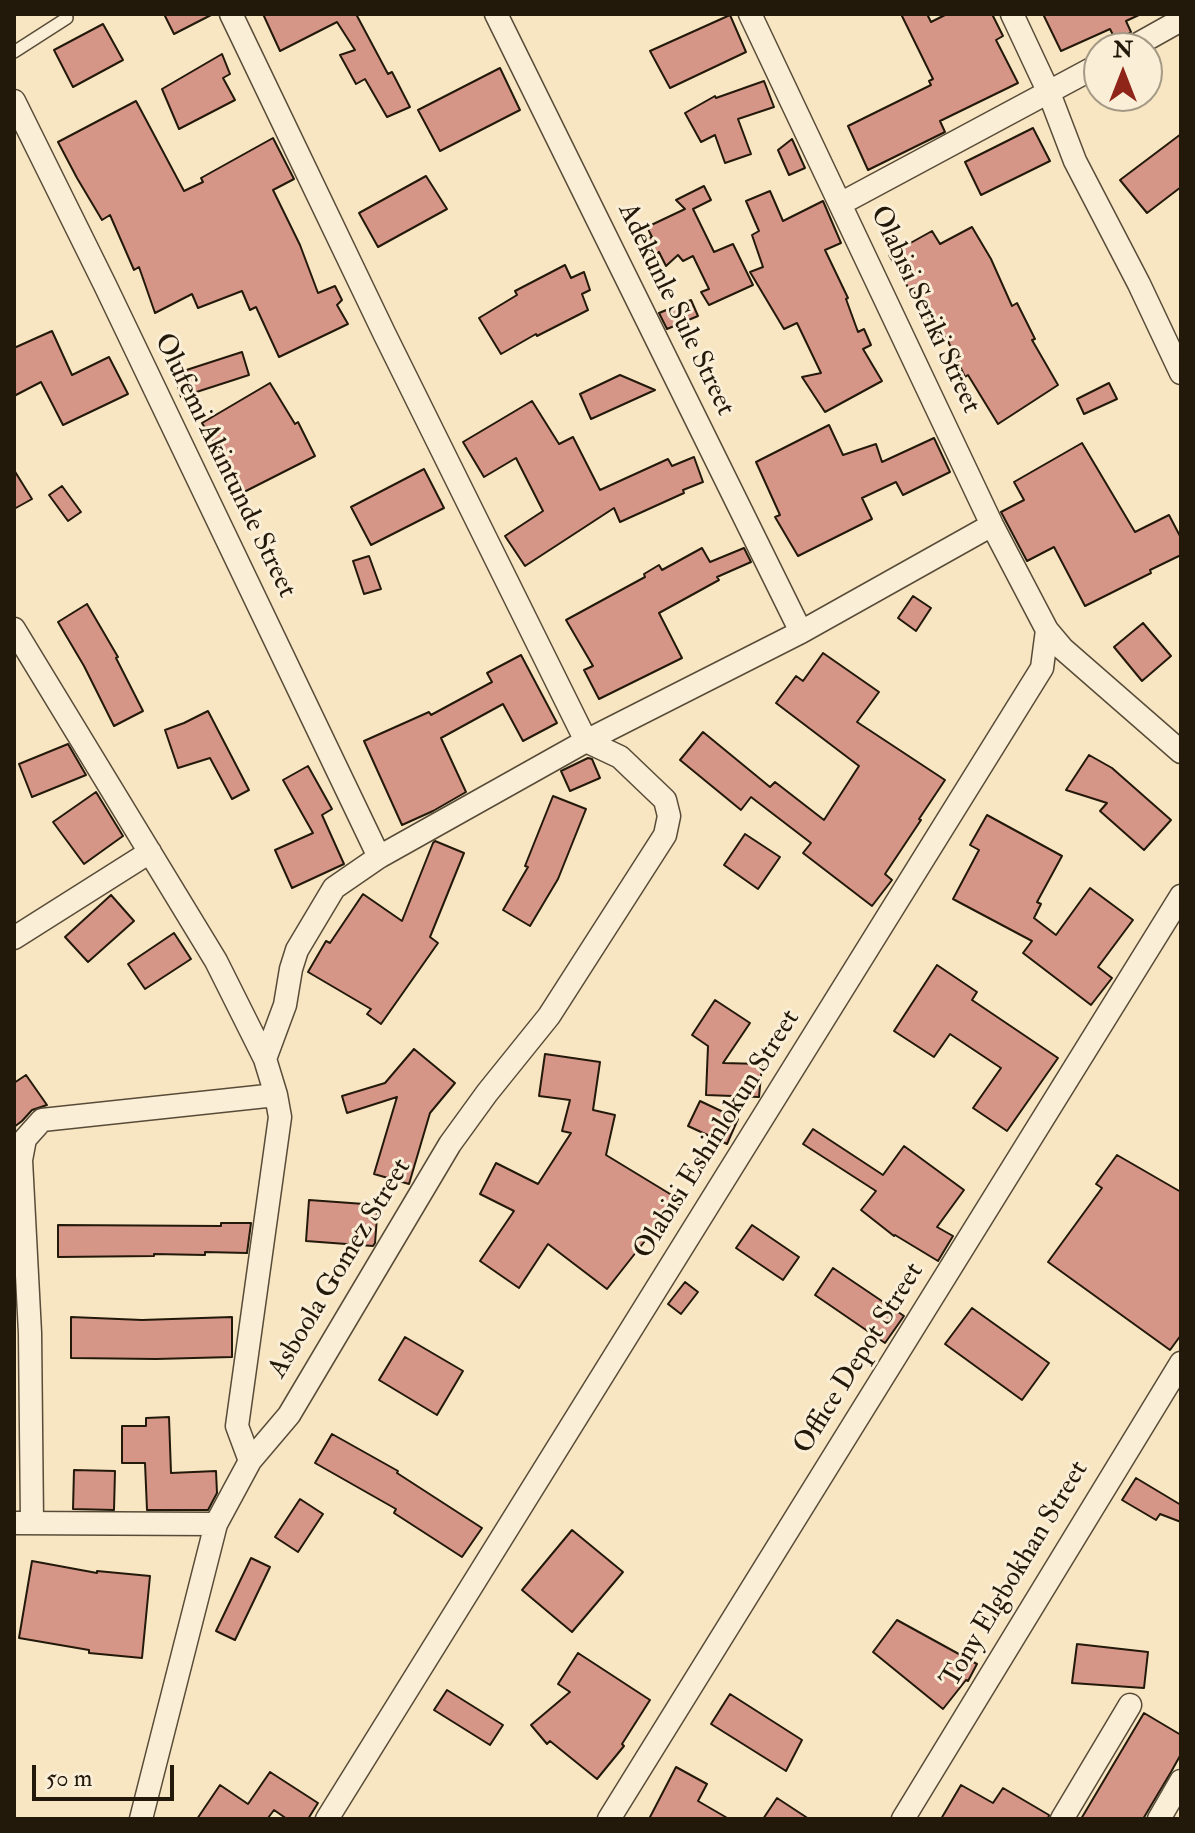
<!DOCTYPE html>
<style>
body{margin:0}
#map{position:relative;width:1195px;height:1833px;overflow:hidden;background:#f8e5c2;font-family:"IM FELL Double Pica",serif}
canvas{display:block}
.frame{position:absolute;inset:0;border:16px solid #23190a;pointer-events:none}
.north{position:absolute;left:1083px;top:32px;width:80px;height:80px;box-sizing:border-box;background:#faeed7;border:2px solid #a49985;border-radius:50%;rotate:0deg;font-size:22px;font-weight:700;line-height:32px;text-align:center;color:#23190a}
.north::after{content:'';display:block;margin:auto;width:28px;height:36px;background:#8f2418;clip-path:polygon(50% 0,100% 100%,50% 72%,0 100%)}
.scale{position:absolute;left:32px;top:1765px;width:142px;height:36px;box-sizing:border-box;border:4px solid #23190a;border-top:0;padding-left:10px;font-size:24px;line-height:28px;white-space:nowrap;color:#23190a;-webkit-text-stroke:6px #faeed7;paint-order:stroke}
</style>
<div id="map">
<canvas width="1195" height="1833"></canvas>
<div class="frame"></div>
<div class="north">N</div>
<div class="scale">50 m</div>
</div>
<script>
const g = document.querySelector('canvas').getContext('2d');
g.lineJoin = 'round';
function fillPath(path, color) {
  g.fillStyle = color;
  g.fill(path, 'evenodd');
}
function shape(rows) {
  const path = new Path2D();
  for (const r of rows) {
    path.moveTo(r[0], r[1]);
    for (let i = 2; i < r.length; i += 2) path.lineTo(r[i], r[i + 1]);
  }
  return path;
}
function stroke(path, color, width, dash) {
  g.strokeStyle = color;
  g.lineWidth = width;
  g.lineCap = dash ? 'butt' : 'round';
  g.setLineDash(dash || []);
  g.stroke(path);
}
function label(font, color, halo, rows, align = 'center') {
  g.font = font + ' "IM FELL Double Pica",serif';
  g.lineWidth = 6;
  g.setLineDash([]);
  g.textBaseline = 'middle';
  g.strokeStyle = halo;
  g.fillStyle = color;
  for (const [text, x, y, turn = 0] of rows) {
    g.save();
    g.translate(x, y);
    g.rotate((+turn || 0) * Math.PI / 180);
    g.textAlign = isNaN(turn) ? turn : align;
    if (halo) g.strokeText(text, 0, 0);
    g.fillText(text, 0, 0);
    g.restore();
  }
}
const building = shape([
 [164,14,213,14,174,34,164,14],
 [263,14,356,14,388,74,392,72,410,107,387,117,365,79,356,84,340,55,355,50,337,22,280,51,263,14],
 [901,14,927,14,931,22,947,14,992,14,1003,36,996,40,1018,83,940,121,945,132,868,170,848,126,931,85,929,81,933,79,901,14],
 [1043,14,1141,14,1126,21,1131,32,1119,40,1118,45,1110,29,1061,51,1043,14],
 [730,15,746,52,670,88,650,51,730,15],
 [103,24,123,60,73,87,54,50,103,24],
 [222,54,230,74,223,78,235,100,179,129,162,89,222,54],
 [500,68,520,110,440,151,418,110,500,68],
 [764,81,774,107,738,119,751,154,725,163,715,135,701,142,685,113,715,96,716,98,764,81],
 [136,101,184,191,203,182,201,178,273,138,294,179,273,190,300,245,318,293,335,286,342,300,337,305,348,324,279,357,256,307,250,310,242,291,198,308,192,294,155,313,139,267,134,270,110,215,102,220,77,178,58,142,136,101],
 [1033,128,1050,161,981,195,965,162,1033,128],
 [1181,134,1181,187,1147,213,1120,180,1181,134],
 [792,139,805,168,789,175,778,150,792,139],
 [426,176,447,209,378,247,359,213,426,176],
 [704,186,711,200,693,209,714,252,733,244,753,285,709,305,701,292,709,289,693,256,683,261,678,255,666,266,659,252,652,258,647,239,652,237,647,227,685,209,676,200,704,186],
 [770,191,783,221,823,201,841,243,825,250,848,298,846,299,858,332,864,329,871,345,863,349,882,381,825,412,802,377,821,373,797,323,784,329,750,272,763,267,752,235,759,231,746,201,770,191],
 [972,227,991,259,1012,306,1017,303,1035,339,1032,340,1058,385,998,424,968,375,965,377,946,337,940,340,912,287,909,289,889,255,932,231,940,244,972,227],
 [565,265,571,278,584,272,590,290,582,294,588,310,537,336,536,334,501,354,479,318,517,295,515,291,565,265],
 [691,300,698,316,667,329,659,313,691,300],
 [52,331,72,375,109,357,128,394,63,425,41,382,14,396,14,348,52,331],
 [242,352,249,375,181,397,174,374,242,352],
 [620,375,655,390,591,419,580,394,620,375],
 [270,383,295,424,298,422,315,456,240,494,225,464,226,463,202,423,270,383],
 [1109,383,1117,399,1084,414,1077,399,1109,383],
 [532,401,559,444,573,437,600,490,668,459,672,466,694,457,703,482,683,490,684,493,620,522,614,508,525,566,505,536,543,511,516,458,484,477,463,442,532,401],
 [829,425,843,455,876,444,882,462,934,438,950,472,903,495,896,482,862,498,872,519,798,556,775,517,780,515,756,462,829,425],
 [1082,443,1135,532,1169,515,1181,538,1181,555,1150,570,1151,573,1085,606,1054,547,1027,561,1001,512,1024,500,1014,482,1082,443],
 [424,469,444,508,371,545,351,507,424,469],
 [14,470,32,499,14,509,14,470],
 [62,486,81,512,68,521,49,495,62,486],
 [702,548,710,562,744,548,751,562,717,577,719,580,659,613,682,658,599,699,584,670,593,666,566,620,645,577,644,574,659,565,662,570,702,548],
 [369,556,381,589,364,594,353,561,369,556],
 [913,596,931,608,916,631,898,618,913,596],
 [87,604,118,657,116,658,143,711,114,726,84,666,58,622,87,604],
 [1143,623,1171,656,1142,681,1114,647,1143,623],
 [823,653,879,692,857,722,945,780,919,819,921,820,885,874,892,880,872,906,803,853,811,843,751,797,741,810,680,760,703,732,770,787,775,782,824,820,859,766,776,703,796,676,803,681,823,653],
 [521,655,557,723,523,741,503,704,441,738,466,792,433,811,402,825,364,741,429,712,431,715,492,682,487,673,521,655],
 [208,711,249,790,232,799,210,758,178,768,165,730,184,723,208,711],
 [68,744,86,775,32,797,19,764,68,744],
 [1089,755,1112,768,1171,820,1144,850,1100,811,1107,803,1066,790,1089,755],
 [588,758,592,759,600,778,570,791,561,771,588,758],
 [308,766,332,809,322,815,344,864,292,888,275,850,313,833,283,780,308,766],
 [96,792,123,836,84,864,53,822,96,792],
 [553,796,586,809,558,879,530,926,503,910,528,867,525,866,553,796],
 [987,815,1062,856,1037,902,1041,904,1034,918,1056,935,1090,888,1133,920,1098,967,1112,978,1091,1005,1023,953,1032,941,953,899,979,850,970,845,987,815],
 [745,834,780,857,758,889,724,865,745,834],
 [435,841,464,853,430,937,438,943,381,1024,367,1014,371,1009,308,972,326,941,330,943,363,894,402,921,433,843,435,841],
 [111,895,134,921,88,962,65,937,111,895],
 [174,933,191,959,145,989,128,964,174,933],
 [937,965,977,992,972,1000,1058,1058,1007,1131,973,1108,1001,1068,950,1034,934,1057,894,1031,937,965],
 [715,1000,750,1023,723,1063,762,1064,759,1097,706,1095,708,1046,692,1035,715,1000],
 [414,1049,455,1083,430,1113,409,1184,374,1174,397,1097,347,1113,342,1096,385,1083,414,1049],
 [545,1054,600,1062,593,1110,615,1115,606,1155,675,1197,650,1238,648,1237,607,1289,548,1244,519,1288,480,1261,514,1211,480,1194,496,1163,538,1184,571,1133,562,1131,570,1100,539,1096,545,1054],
 [26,1075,47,1105,32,1110,22,1121,14,1127,14,1083,26,1075],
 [700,1101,738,1119,727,1144,688,1126,700,1101],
 [813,1129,883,1175,904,1146,964,1190,937,1227,953,1236,938,1261,895,1235,894,1236,861,1210,876,1191,803,1144,813,1129],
 [1117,1155,1181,1192,1181,1335,1170,1350,1048,1262,1102,1188,1096,1184,1117,1155],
 [309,1200,378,1205,375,1243,373,1246,306,1241,309,1200],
 [221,1223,251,1223,247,1253,205,1252,205,1255,154,1254,154,1256,58,1257,58,1225,221,1226,221,1223],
 [752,1225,799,1257,783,1280,736,1248,752,1225],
 [833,1268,904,1316,885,1343,815,1295,833,1268],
 [685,1282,698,1292,681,1314,668,1304,685,1282],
 [972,1308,1049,1363,1022,1400,945,1344,972,1308],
 [71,1317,142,1320,232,1317,232,1357,156,1359,71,1358,71,1317],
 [405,1337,463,1371,437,1415,379,1380,405,1337],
 [169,1417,171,1473,216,1471,217,1493,208,1510,147,1510,145,1463,122,1463,122,1426,146,1426,146,1418,169,1417],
 [332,1434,398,1471,397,1473,482,1528,462,1557,394,1513,396,1509,315,1463,332,1434],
 [74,1470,115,1471,114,1510,73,1509,74,1470],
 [1136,1478,1181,1505,1181,1522,1160,1514,1156,1520,1122,1500,1136,1478],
 [300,1499,323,1514,298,1552,275,1537,300,1499],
 [572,1530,623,1572,572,1632,522,1590,572,1530],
 [251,1558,270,1567,235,1640,216,1631,251,1558],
 [32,1561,97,1573,97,1571,150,1576,142,1658,89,1653,89,1650,19,1638,32,1561],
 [897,1620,977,1664,968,1681,966,1680,943,1709,873,1652,897,1620],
 [1077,1644,1148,1652,1144,1688,1072,1683,1077,1644],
 [578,1653,650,1700,622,1744,624,1746,597,1779,550,1741,547,1744,531,1725,570,1692,558,1684,578,1653],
 [447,1690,503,1725,490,1745,434,1710,447,1690],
 [730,1694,802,1740,786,1771,711,1724,730,1694],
 [1144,1713,1181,1735,1181,1754,1171,1772,1143,1819,1081,1819,1144,1713],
 [676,1767,707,1784,698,1801,729,1819,649,1819,676,1767],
 [270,1772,318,1803,308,1819,287,1819,274,1810,268,1818,270,1819,197,1819,220,1785,248,1804,270,1772],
 [961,1785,993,1803,1003,1788,1049,1815,1048,1819,941,1819,961,1785],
 [777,1798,809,1819,763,1819,777,1798]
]);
fillPath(building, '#d69687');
stroke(building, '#23190a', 2);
const service = shape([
 [14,52,67,18]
]);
const minor = shape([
 [496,14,801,632],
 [750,14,992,525,1047,630,1063,649,1181,752],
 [1012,14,1049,93,1075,161,1139,284,1181,373],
 [1131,48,1181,20],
 [14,101,105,285,379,857],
 [840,204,1099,65],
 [14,629,216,961,265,1059,276,1095,280,1117,237,1426,250,1461],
 [14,938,150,852],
 [265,1059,285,1005,291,969,297,950,334,888,379,857,586,741,801,632,992,525],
 [32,1522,30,1333,21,1160,25,1139,42,1120,276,1095],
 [14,1523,216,1524],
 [141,1819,216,1524,250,1461,289,1415,450,1144,487,1093,549,1016,665,835,669,816,665,800,620,757,586,741,385,335,231,14],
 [327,1819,1042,668,1047,630],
 [609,1819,1181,896],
 [903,1819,1181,1363],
 [1062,1819,1130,1705],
 [1159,1819,1181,1781]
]);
stroke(service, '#584c38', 14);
stroke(minor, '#584c38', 25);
stroke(service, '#faeed7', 11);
stroke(minor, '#faeed7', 22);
label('28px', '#23190a', '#faeed7', [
 ["Adekunle Sule Street",675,310,64],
 ["Olabisi Seriki Street",924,310,65],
 ["Olufemi Akintunde Street",224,466,64],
 ["Olabisi Eshinlokun Street",718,1135,-58],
 ["Asboola Gomez Street",341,1269,-59],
 ["Office Depot Street",860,1359,-58],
 ["Tony Elgbokhan Street",1016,1575,-59]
]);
</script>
